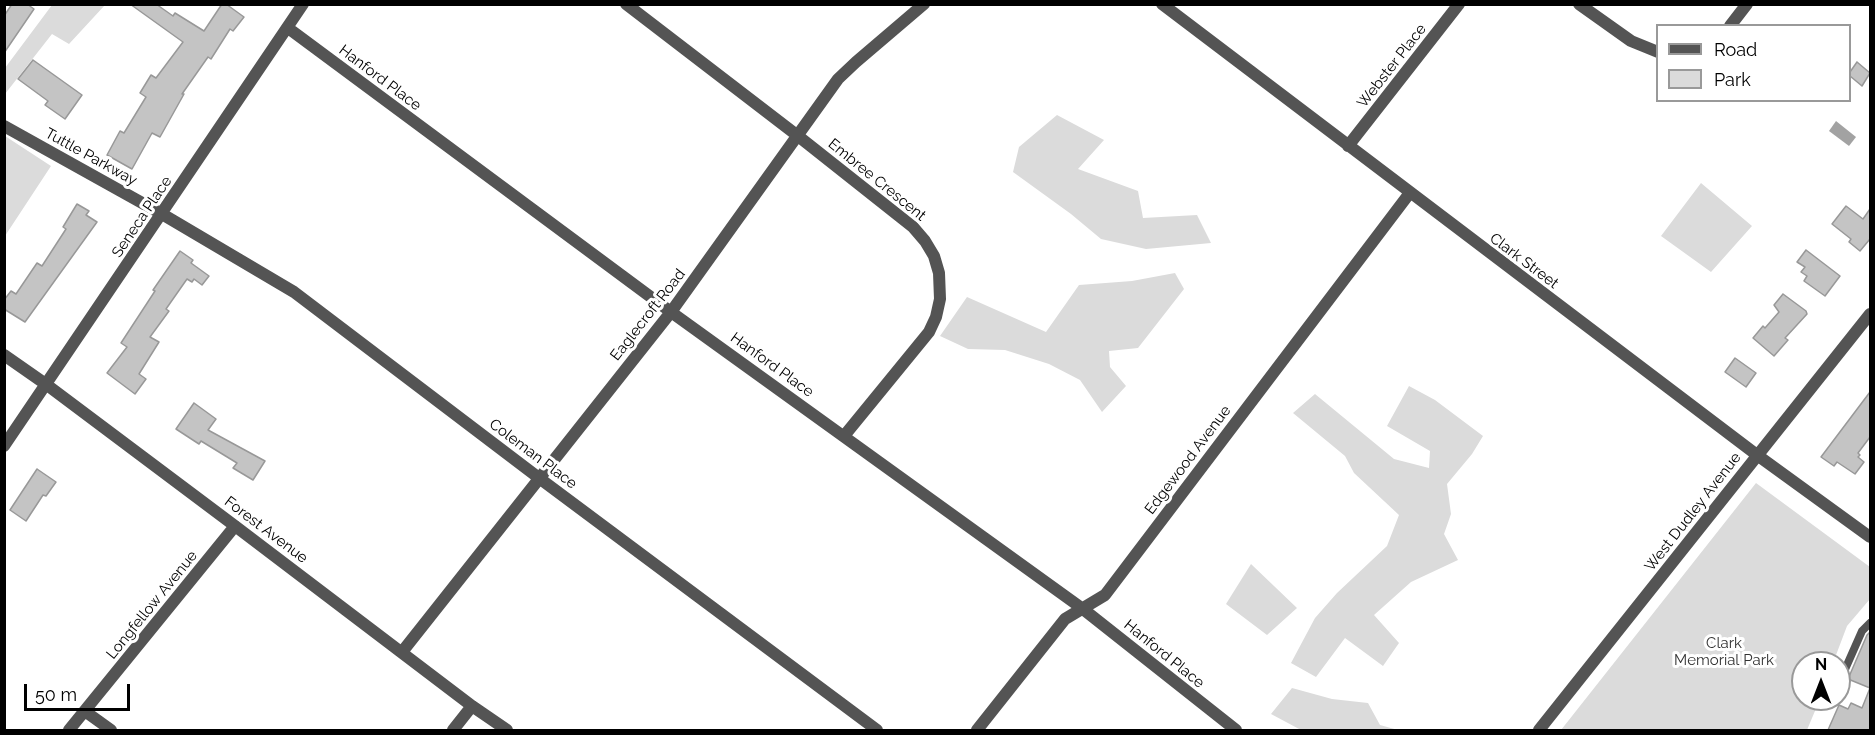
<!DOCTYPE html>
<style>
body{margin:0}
#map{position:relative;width:1875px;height:735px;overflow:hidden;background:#fff;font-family:Raleway,sans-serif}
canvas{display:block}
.frame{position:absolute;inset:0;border:6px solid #000;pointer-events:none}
.legend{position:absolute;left:1656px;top:24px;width:195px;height:78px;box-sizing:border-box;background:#fff;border:2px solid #999;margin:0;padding:8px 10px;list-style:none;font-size:18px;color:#000}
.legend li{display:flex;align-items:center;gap:12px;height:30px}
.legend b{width:30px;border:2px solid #999}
.north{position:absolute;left:1791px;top:651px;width:60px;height:60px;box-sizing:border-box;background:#fff;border:2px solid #999;border-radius:50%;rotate:0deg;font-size:16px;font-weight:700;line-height:24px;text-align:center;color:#000}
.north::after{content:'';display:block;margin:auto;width:21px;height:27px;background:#000;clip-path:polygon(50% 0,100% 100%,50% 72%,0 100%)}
.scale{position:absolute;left:24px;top:684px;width:106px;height:27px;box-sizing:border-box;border:3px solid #000;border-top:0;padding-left:8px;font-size:18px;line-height:21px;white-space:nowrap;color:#000;-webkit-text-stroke:4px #fff;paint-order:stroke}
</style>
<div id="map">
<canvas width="1875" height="735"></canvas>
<div class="frame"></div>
<ul class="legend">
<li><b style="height:8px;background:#545454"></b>Road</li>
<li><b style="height:16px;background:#dbdbdb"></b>Park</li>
</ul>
<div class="north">N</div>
<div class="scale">50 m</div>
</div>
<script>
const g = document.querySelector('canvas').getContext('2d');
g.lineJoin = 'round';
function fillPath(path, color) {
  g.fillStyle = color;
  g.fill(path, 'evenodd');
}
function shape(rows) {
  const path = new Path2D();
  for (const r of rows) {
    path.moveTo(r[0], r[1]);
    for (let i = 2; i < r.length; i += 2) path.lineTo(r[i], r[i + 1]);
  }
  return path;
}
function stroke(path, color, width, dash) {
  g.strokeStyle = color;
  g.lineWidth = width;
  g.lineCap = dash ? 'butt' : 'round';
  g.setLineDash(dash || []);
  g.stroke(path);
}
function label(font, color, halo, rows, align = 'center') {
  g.font = font + ' Raleway,sans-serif';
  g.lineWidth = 6;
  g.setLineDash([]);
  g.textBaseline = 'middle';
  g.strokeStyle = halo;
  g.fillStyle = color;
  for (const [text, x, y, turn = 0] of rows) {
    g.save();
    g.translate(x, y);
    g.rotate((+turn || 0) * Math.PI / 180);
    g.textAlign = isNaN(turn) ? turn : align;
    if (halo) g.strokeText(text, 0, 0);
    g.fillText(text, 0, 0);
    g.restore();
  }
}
fillPath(shape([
 [52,5,105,5,69,44,52,34,5,94,5,68],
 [1057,115,1104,140,1078,169,1138,191,1143,218,1197,215,1211,243,1146,249,1101,239,1071,214,1013,172,1019,147],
 [5,136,51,166,5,236],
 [1701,183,1752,226,1711,272,1661,236],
 [1175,273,1184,289,1138,348,1109,351,1110,367,1126,386,1102,412,1080,380,1049,364,1005,350,968,349,940,336,967,297,1046,332,1079,285,1132,281],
 [1409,386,1435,400,1483,436,1472,454,1447,484,1451,514,1444,534,1458,560,1411,582,1374,615,1399,643,1383,666,1345,638,1316,677,1291,663,1315,618,1337,593,1387,546,1399,515,1354,473,1345,456,1293,413,1315,394,1394,459,1429,468,1430,451,1387,426],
 [1756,483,1870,567,1870,599,1847,626,1833,663,1803,663,1803,699,1820,699,1807,730,1561,730],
 [1251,564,1297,608,1267,635,1226,604],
 [1292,688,1332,699,1368,703,1380,725,1398,730,1301,730,1271,714]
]), '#dbdbdb');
fillPath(shape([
 [1836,121,1856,137,1849,146,1829,131]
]), '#a2a2a2');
const building = shape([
 [12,4,27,4,34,9,4,53,4,16,12,4],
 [130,4,156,4,173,16,175,13,204,31,222,4,226,4,244,17,233,31,230,29,211,59,208,57,182,94,184,94,160,137,152,133,132,169,107,155,120,131,124,133,146,97,140,93,151,75,156,78,183,42,130,4],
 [33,60,82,95,65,119,45,105,48,101,18,79,33,60],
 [1857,62,1870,73,1862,86,1850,76,1850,72,1857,62],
 [77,204,89,211,86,215,97,222,25,322,4,309,4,300,11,291,16,294,37,263,42,266,66,229,63,227,77,204],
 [1846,206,1863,219,1870,209,1870,239,1860,251,1849,242,1851,239,1832,224,1846,206],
 [1806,250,1840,276,1825,296,1804,281,1807,276,1801,272,1805,267,1797,262,1806,250],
 [180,251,193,260,191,263,209,276,202,285,194,279,192,282,187,279,166,309,169,311,150,337,159,342,139,374,146,379,135,394,107,373,127,347,121,343,155,291,153,290,180,251],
 [1783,294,1806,311,1807,314,1785,338,1788,340,1774,356,1753,338,1763,326,1765,328,1779,312,1774,305,1783,294],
 [1735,358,1756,373,1746,387,1725,372,1735,358],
 [1870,392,1870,437,1858,453,1860,455,1858,457,1864,462,1855,474,1837,462,1834,466,1821,457,1870,392],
 [194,403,216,419,208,430,265,461,253,480,233,468,237,463,201,441,199,444,176,429,194,403],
 [37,469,56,482,46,496,43,495,26,521,10,510,37,469],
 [1870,632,1870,730,1828,730,1839,705,1848,709,1851,703,1862,708,1870,688,1848,679,1867,635,1870,632]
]);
fillPath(building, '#c4c4c4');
stroke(building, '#989898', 1.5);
stroke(shape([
 [1839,683,1862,631,1870,623]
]), '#545454', 8);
stroke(shape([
 [626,4,798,136,913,227,925,241,934,256,939,273,940,299,936,317,929,332,844,436],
 [1162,4,1757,455,1870,537],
 [1579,4,1631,41,1658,52],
 [1730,26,1747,4],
 [288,28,671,312,1083,609,1236,730],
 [4,126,162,214,294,292,539,478,877,730],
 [1348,146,1459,4],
 [4,355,47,385,235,526,472,706,507,730],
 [4,446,303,4],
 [402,652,671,312,838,79,856,62,924,4],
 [86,712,111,730],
 [69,730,235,526],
 [453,730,472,706],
 [977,730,1065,619,1105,595,1409,194],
 [1539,730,1870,314]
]), '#545454', 12);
label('15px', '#000', '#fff', [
 ["Webster Place",1392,66,-52],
 ["Hanford Place",380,78,37],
 ["Tuttle Parkway",91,157,29],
 ["Embree Crescent",877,180,39],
 ["Seneca Place",142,217,-56],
 ["Clark Street",1524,261,37],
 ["Eaglecroft Road",648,315,-52],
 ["Hanford Place",772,365,36],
 ["Coleman Place",533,454,37],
 ["Edgewood Avenue",1188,460,-53],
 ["West Dudley Avenue",1693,512,-52],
 ["Forest Avenue",266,530,37],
 ["Longfellow Avenue",152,605,-51],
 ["Hanford Place",1164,654,39]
]);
label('15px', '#323232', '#fff', [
 ["Clark",1724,643],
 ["Memorial Park",1724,660]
]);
</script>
